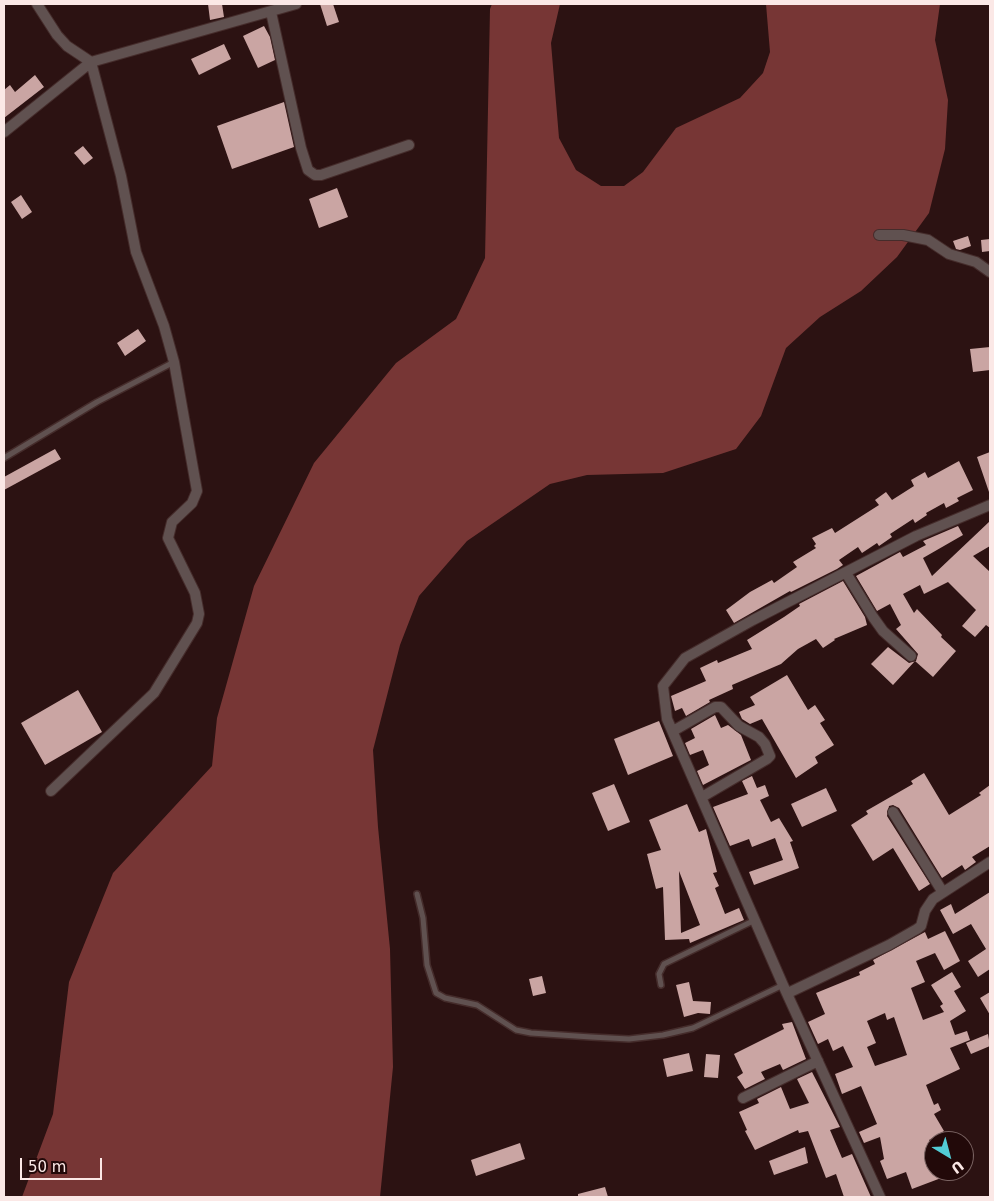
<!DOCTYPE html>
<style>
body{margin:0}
#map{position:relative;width:994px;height:1201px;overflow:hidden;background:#2c1212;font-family:"DejaVu Sans",sans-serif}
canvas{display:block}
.frame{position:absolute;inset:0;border:5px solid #fbe8e6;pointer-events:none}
.north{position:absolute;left:924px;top:1131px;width:50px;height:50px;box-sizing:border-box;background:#220909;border:1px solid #796261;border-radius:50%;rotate:143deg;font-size:14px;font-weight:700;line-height:20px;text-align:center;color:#fbe8e6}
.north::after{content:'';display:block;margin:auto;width:18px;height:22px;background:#52ccd5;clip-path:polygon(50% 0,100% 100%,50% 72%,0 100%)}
.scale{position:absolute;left:20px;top:1158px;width:82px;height:22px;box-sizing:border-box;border:2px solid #fbe8e6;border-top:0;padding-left:6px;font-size:15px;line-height:18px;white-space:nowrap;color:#fbe8e6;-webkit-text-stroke:4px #220909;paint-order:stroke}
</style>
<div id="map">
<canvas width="994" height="1201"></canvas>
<div class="frame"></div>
<div class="north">U</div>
<div class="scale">50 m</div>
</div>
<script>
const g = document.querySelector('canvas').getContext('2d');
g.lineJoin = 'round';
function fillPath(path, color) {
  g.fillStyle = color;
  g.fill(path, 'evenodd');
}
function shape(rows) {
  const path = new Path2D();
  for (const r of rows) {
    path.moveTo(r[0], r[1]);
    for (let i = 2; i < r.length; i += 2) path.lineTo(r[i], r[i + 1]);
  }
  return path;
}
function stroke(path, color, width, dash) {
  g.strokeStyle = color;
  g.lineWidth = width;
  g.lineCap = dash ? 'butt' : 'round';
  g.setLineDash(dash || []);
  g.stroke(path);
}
fillPath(shape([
 [492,4,560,4,551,43,559,138,576,170,601,186,624,186,643,172,676,128,740,98,763,73,770,52,766,4,940,4,935,40,948,100,945,149,929,213,897,257,861,291,820,317,786,348,761,416,736,449,663,473,587,475,550,484,467,541,419,596,400,645,373,750,378,827,390,949,393,1067,380,1197,22,1197,53,1114,69,982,113,873,212,766,217,718,254,586,314,463,396,363,456,319,485,258,490,9]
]), '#773635');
fillPath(shape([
 [208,4,222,4,224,17,210,20],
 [320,4,333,4,339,22,327,26],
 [264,26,270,37,275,60,258,68,243,36],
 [224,44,231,59,199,75,191,59],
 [35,75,44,87,4,118,4,90,10,85,15,92],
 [284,102,294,147,232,169,217,126],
 [83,146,93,158,84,165,74,153],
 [337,188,348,217,319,228,309,199],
 [21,195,32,212,22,219,11,202],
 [968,236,971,246,960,250,956,249,953,241],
 [990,239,990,251,982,252,981,240],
 [138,329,146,341,125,356,117,343],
 [990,347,990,370,973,372,970,349],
 [55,449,61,459,4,490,4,477],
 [990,452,990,492,989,492,977,457],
 [959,461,973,490,957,498,959,501,946,508,944,503,926,513,927,515,915,523,913,519,890,534,892,537,879,546,877,543,862,553,858,547,839,560,843,565,837,569,791,592,790,591,734,623,726,610,750,592,772,580,774,583,797,567,793,562,816,548,814,546,816,544,812,538,832,528,835,533,879,505,875,500,886,492,892,500,914,486,911,480,925,472,928,478],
 [990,521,990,546,973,556,990,572,990,628,986,625,975,637,962,626,976,610,948,582,924,594,920,585,903,594,914,613,917,609,942,635,941,637,956,651,933,677,915,661,893,685,871,664,888,647,909,663,916,661,918,654,896,629,901,625,890,604,877,611,856,576,900,552,903,557,926,545,923,541,958,526,963,535,923,558,932,576],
 [843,581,865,617,867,625,834,639,835,640,823,648,816,639,798,649,781,664,732,685,733,689,709,700,710,702,686,716,682,708,675,711,671,696,706,681,700,668,717,660,718,663,752,649,747,640,784,617,800,606,799,604],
 [787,675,808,710,815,705,825,720,820,723,834,745,815,757,818,763,796,778,762,719,750,724,742,719,739,712,755,705,750,697],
 [78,690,102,732,45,765,21,723],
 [715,715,721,728,728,725,741,735,751,760,703,785,697,771,709,765,703,750,690,755,685,743,695,738,691,729],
 [659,721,673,756,628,775,614,739],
 [924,773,949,815,981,795,979,793,990,785,990,846,972,857,976,862,965,870,962,865,942,878,899,808,893,805,889,806,887,816,930,884,919,891,893,848,873,861,851,825,868,814,866,811,913,784,911,781],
 [752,776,757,788,765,785,769,796,760,800,771,822,779,818,793,841,790,842,799,868,754,885,749,872,783,860,775,838,752,847,749,839,730,846,713,807,748,794,742,781],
 [614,784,630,822,608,831,592,793],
 [826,788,837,811,802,827,791,804],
 [687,804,699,832,706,829,717,872,713,873,719,886,715,888,725,914,739,908,744,920,690,943,689,939,665,940,663,887,656,889,647,854,661,850,649,820],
 [679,871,700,925,681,933],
 [990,892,990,969,978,977,968,961,986,949,971,924,953,934,940,910,951,904,955,914],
 [945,931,960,961,944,970,935,953,916,961,925,982,911,988,923,1020,944,1012,940,1006,943,1004,931,985,952,972,961,987,954,991,966,1011,950,1021,955,1035,967,1031,970,1040,950,1048,960,1069,926,1085,934,1105,938,1103,941,1110,934,1114,944,1131,929,1140,934,1155,934,1171,957,1172,912,1189,906,1172,887,1179,880,1161,884,1159,880,1137,864,1143,859,1132,877,1124,861,1086,842,1094,835,1074,853,1067,843,1046,833,1051,828,1039,818,1044,808,1022,825,1014,816,993,860,975,859,972,875,964,873,960,925,932,928,939],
 [885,1013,887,1020,894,1017,907,1055,875,1066,867,1047,876,1043,867,1021],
 [542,976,546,993,533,996,529,979],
 [689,982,693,1001,711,1002,710,1014,698,1013,684,1017,676,985],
 [990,992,990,1015,980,998],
 [792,1022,806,1059,783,1070,780,1064,761,1072,765,1079,745,1089,737,1077,743,1073,734,1054,784,1029,782,1024],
 [988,1034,990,1046,971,1054,966,1043],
 [689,1053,693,1071,667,1077,663,1059],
 [706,1054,720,1055,718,1078,704,1077],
 [812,1072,840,1127,830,1130,842,1158,852,1154,871,1197,844,1197,836,1174,826,1178,808,1131,799,1133,798,1130,755,1150,745,1131,747,1130,739,1112,759,1103,757,1099,781,1087,790,1109,809,1103,797,1079],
 [520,1143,525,1159,476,1176,471,1160],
 [805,1147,808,1163,774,1175,769,1161],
 [605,1187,608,1197,578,1197,578,1194]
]), '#caa5a3');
const service = shape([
 [4,458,97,402,174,362],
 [417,894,423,918,427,965,436,993,445,998,477,1005,516,1030,531,1033,591,1037,629,1039,663,1035,693,1028,783,985],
 [661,985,659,974,664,964,755,920]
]);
const minor = shape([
 [37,4,57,35,67,46,91,62,121,176,136,252,164,326,174,362,197,491,192,503,172,522,168,538,195,593,199,614,197,623,154,693,51,791],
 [271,12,301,148,308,170,315,175,321,175,409,145],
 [4,132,91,62,296,4],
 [879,235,903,235,928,240,949,254,976,262,990,272],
 [846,573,873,617,883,631,911,656],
 [673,731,715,707,721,707,739,726,759,737,765,744,770,756,767,759,702,797],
 [893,812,942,891],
 [788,993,889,945,917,929,921,926,925,911,933,899,990,862],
 [743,1098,818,1061],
 [880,1197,783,985,667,719,663,686,685,658,753,620,916,536,990,505]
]);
stroke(service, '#452c2b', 8);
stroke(minor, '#452c2b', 12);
stroke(service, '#605150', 5);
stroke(minor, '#605150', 10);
</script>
